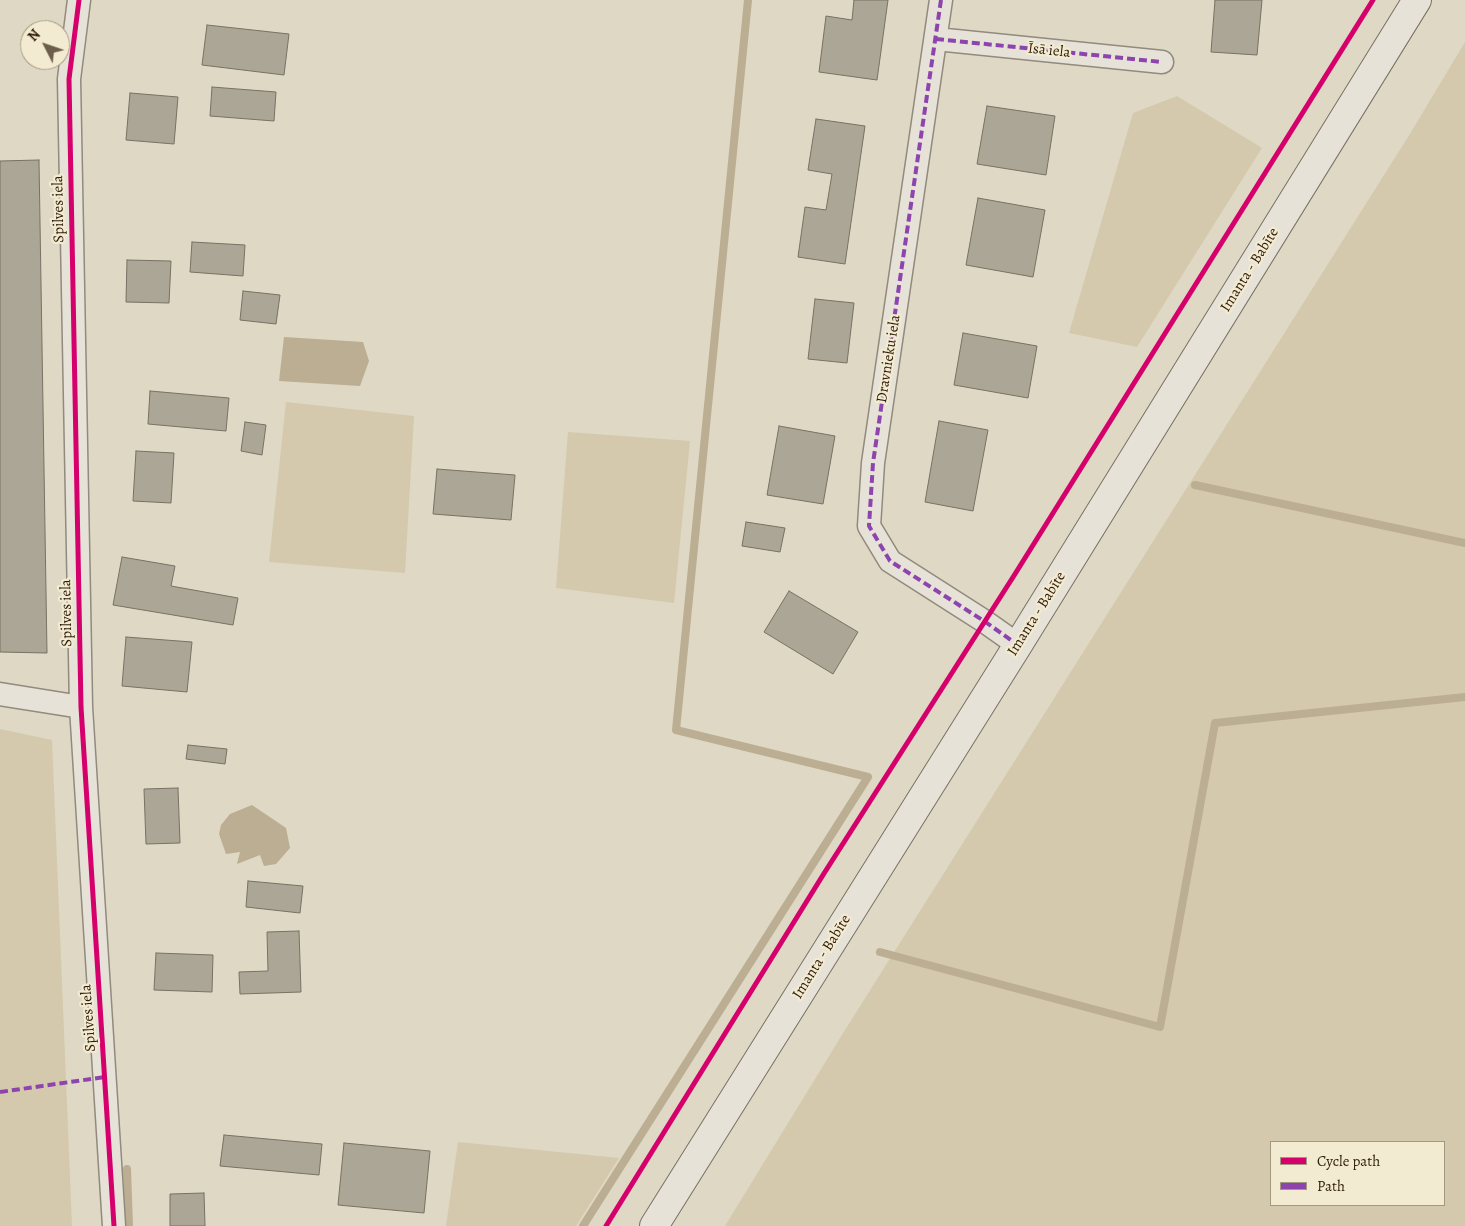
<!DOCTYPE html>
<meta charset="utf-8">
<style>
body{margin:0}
#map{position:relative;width:1465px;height:1226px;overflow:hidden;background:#dfd8c4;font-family:Alegreya,serif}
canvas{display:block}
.legend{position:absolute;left:1270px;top:1141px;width:175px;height:65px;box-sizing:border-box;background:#f2ead1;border:1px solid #a49881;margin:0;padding:6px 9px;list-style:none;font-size:15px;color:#2f1c0a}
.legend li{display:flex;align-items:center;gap:10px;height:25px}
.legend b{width:25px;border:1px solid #a49881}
.north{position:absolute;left:20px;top:20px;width:50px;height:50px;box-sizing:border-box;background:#f2ead1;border:1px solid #a49881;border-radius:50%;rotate:311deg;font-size:14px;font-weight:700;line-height:20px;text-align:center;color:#2f1c0a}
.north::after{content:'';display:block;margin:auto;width:18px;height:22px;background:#6d5e4b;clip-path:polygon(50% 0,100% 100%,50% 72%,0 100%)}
</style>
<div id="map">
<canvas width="1465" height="1226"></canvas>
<ul class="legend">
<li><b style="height:6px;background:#d6006c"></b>Cycle path</li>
<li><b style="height:6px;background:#8e44ad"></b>Path</li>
</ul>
<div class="north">N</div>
</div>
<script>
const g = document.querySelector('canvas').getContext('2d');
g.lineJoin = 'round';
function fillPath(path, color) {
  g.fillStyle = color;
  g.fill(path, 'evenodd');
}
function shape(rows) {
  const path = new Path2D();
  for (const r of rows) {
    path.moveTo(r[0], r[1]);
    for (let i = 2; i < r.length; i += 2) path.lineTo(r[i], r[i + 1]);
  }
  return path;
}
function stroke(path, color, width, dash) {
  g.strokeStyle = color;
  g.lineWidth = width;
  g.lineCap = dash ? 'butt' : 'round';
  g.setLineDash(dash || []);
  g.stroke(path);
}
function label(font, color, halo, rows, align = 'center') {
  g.font = font + ' Alegreya,serif';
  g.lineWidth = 4.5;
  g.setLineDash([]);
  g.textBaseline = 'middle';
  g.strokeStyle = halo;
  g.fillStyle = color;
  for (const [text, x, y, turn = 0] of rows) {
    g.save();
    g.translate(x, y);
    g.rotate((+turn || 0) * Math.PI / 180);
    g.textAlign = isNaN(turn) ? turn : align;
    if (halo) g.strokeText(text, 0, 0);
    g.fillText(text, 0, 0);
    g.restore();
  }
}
fillPath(shape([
 [1465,42,1465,1226,725,1226,845,1030,1408,137],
 [1444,1142,1444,1205,1271,1205,1271,1142],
 [1177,96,1262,148,1137,347,1069,333,1133,113],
 [286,402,414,416,405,573,269,562],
 [568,432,690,441,674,603,556,588],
 [0,729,52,740,72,1226,0,1226],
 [458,1142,619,1158,576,1226,446,1226]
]), '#d4c9ad');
fillPath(shape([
 [284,337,363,342,369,361,360,386,279,381],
 [252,805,286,828,290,848,276,864,264,866,260,855,237,864,240,852,226,854,219,834,221,825,230,814]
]), '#bbae92');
stroke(shape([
 [1195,485,1465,543],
 [880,952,1160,1027,1215,723,1465,697],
 [127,1169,129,1226],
 [583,1226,868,777,676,730,748,0]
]), '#bbae92', 8);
const building = shape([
 [854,0,888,0,877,80,819,72,826,16,852,20,854,0],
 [1215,0,1262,0,1257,55,1211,52,1215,0],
 [207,25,289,34,284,75,202,65,207,25],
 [212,87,276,92,274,121,210,116,212,87],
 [130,93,178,97,174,144,126,140,130,93],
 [987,106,1055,116,1046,175,977,164,987,106],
 [816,119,865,126,845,264,798,257,805,207,826,210,832,174,808,170,816,119],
 [39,160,47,653,0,652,0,161,39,160],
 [978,198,1045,210,1033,277,966,265,978,198],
 [192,242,245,245,243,276,190,272,192,242],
 [127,260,171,261,169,303,126,302,127,260],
 [243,291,280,295,276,324,240,320,243,291],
 [815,299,854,303,847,363,808,359,815,299],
 [963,333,1037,346,1028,398,954,385,963,333],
 [150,391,229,398,226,431,148,424,150,391],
 [939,421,988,430,973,511,925,502,939,421],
 [245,422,266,425,262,455,241,451,245,422],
 [779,426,835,436,823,504,767,495,779,426],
 [136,451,174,453,171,503,133,501,136,451],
 [437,469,515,475,511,520,433,514,437,469],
 [746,522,785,528,780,552,742,546,746,522],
 [122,557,175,566,171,586,238,598,233,625,113,605,122,557],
 [789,591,858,632,833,674,764,632,789,591],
 [126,637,192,642,187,692,122,686,126,637],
 [188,745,227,749,225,764,186,759,188,745],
 [178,788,180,843,146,844,144,789,178,788],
 [248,881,303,886,300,913,246,907,248,881],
 [299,931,301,992,240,994,239,972,268,971,267,932,299,931],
 [156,953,213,955,212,992,154,990,156,953],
 [224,1135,322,1144,319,1175,220,1166,224,1135],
 [344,1143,430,1151,424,1213,338,1205,344,1143],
 [204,1193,205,1226,170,1226,170,1194,204,1193]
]);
fillPath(building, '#aca697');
stroke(building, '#787164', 1);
const minor = shape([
 [79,0,69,79,81,707,114,1226],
 [941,0,873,463,869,526,890,561,984,621,1018,645],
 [936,39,1162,62],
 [0,694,81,707]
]);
const secondary = shape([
 [654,1226,1018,645,1417,0]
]);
stroke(minor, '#918a7d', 25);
stroke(secondary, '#787164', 30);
stroke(minor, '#e6e2d8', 22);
stroke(secondary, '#e6e2d8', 28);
stroke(shape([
 [941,0,873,463,869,526,890,561,984,621,1018,645],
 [936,39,1162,62],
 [0,1092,105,1077]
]), '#8e44ad', 4, [8, 4]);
stroke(shape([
 [79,0,69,79,81,707,114,1226],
 [606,1226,823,875,1015,574,1373,0]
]), '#d6006c', 5);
label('15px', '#2f1c0a', '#f2ead1', [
 ["Īsā iela",1049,51,6],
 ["Spilves iela",59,209,-91],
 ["Imanta - Babīte",1250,270,-58],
 ["Dravnieku iela",889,359,-81],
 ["Spilves iela",67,613,-91],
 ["Imanta - Babīte",1037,614,-58],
 ["Imanta - Babīte",822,957,-58],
 ["Spilves iela",89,1018,-94]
]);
</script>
